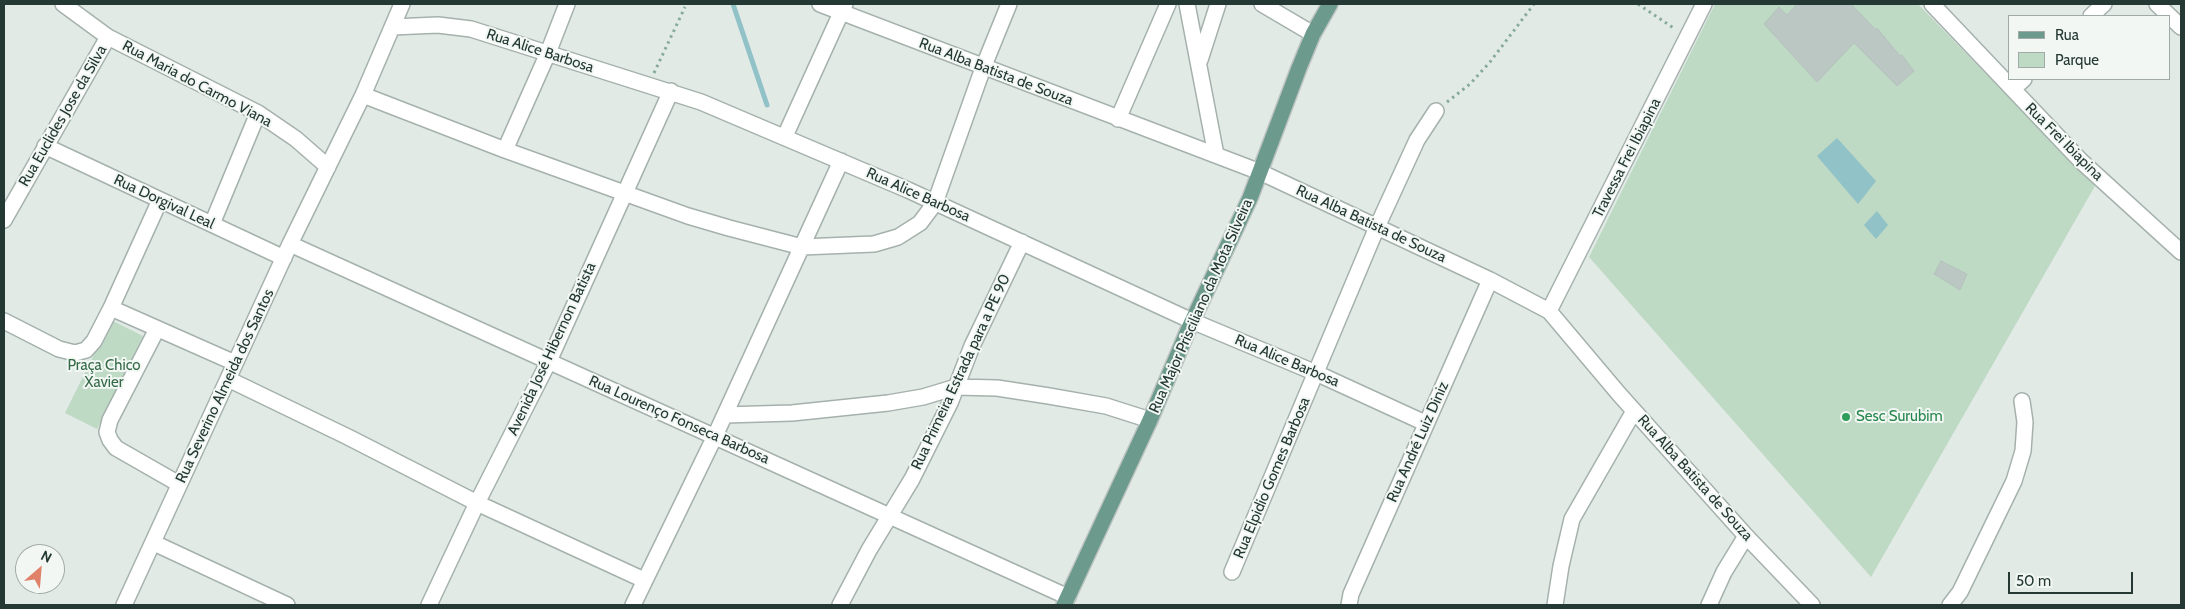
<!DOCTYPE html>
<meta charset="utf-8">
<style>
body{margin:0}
#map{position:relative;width:2185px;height:609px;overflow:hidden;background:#e2eae6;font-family:Cabin,sans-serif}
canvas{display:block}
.frame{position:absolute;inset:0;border:5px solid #243933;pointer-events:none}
.legend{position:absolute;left:2008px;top:15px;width:162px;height:65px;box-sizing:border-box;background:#f2f7f4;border:1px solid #a0aba7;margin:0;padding:6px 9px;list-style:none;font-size:15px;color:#243933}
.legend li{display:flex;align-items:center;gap:10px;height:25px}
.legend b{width:25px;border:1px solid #a0aba7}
.north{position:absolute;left:15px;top:544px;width:50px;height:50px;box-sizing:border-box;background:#f2f7f4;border:1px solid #a0aba7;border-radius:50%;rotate:27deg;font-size:14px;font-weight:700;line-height:20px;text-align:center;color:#243933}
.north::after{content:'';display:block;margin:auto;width:18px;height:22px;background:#e0826a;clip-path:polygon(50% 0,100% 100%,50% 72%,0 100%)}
.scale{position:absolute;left:2008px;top:572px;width:125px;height:22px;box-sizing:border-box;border:2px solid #243933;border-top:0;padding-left:6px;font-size:15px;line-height:18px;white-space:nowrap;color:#243933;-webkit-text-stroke:4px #f2f7f4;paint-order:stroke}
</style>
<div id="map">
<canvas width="2185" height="609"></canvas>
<div class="frame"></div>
<ul class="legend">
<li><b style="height:6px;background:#6c9a8c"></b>Rua</li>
<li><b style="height:14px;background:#bed9c4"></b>Parque</li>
</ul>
<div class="north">N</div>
<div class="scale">50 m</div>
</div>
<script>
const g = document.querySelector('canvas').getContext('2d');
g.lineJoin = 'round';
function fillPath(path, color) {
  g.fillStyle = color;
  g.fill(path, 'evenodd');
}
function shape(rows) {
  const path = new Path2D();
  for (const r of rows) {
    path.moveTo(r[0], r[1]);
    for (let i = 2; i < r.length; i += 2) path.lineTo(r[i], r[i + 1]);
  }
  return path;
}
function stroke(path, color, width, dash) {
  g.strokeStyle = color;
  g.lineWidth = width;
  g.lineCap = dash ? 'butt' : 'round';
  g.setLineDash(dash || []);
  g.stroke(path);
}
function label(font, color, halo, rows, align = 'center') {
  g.font = font + ' Cabin,sans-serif';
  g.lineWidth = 4;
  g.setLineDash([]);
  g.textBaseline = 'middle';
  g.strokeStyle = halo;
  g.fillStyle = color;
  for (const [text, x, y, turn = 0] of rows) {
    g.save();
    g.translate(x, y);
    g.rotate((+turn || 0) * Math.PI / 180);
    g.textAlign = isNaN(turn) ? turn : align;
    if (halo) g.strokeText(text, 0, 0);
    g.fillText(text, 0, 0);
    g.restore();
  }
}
fillPath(shape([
 [1715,4,1918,4,2095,186,1871,577,1589,257],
 [111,320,143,336,97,429,65,413]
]), '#bed9c4');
fillPath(shape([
 [1837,138,1876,181,1858,204,1817,156],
 [1877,211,1888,225,1876,239,1864,225]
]), '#91c2c8');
stroke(shape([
 [733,4,767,105]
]), '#91c2c8', 5);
const building = shape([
 [1797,4,1851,4,1876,30,1877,28,1900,56,1902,55,1914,71,1897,86,1854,43,1817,82,1764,24,1779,7,1787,15,1797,4],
 [1941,261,1967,274,1960,290,1934,274,1941,261]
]);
fillPath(building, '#bbc7c2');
stroke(building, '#b5c3bd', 1);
const minor = shape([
 [63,4,108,37,258,113,296,139,328,167],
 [820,4,1260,172,1490,280,1549,311,1619,394,1746,536,1812,605],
 [1187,4,1216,155],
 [1262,4,1313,34],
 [1932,4,2081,161,2181,252],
 [2157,4,2181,27],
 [2091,16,2104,4],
 [392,27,438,25,471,29,701,102,908,190,1192,321,1316,373,1425,423],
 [1200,60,1218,4],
 [2013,89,2024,79],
 [363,95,505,150,688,216,729,228,802,247,874,244,898,237,920,223,935,203,983,68,1009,4],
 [1118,119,1168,4],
 [785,136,845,4],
 [45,146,284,258],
 [505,150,548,53,567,4],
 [4,220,108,37],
 [212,224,258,113],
 [290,244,1068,597],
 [111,308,235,363],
 [1549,311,1704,4],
 [4,321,59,349,75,353,86,350,94,341,111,308,160,200],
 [157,329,110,420,107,432,110,440,116,448,179,484],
 [228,379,348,437,477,503,644,580],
 [725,415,792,413,888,403,923,397,956,387,997,388,1049,396,1106,406,1150,420],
 [154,543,287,605],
 [1232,572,1377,227,1417,140,1436,111],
 [124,605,290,244,363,95,402,4],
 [429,605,477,503,549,361,671,91],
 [633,605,715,436,841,161],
 [840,605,869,550,912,479,950,403,972,346,1022,242],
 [1349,605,1351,594,1490,280],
 [1555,605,1561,566,1572,519,1634,411],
 [1709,605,1724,572,1746,536],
 [1950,605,1960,592,2014,481,2023,451,2025,422,2022,401]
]);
const major = shape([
 [1064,605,1150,420,1189,328,1250,198,1299,68,1313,34,1330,4]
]);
stroke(minor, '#a5b1ad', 18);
stroke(major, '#bdc4c2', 18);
stroke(shape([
 [1638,4,1675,29],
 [654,73,685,7],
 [1447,102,1470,84,1490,62,1534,4]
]), '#86aa9d', 3, [2.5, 4]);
stroke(minor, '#fff', 15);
stroke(major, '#6c9a8c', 15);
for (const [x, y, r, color] of [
 [1846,417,5,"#2e9e5b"]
]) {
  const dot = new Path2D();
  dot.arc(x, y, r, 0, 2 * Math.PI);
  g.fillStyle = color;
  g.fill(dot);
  stroke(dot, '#f2f7f4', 2);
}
label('15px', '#243933', '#f2f7f4', [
 ["Rua Alice Barbosa",540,51,18],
 ["Rua Alba Batista de Souza",996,72,21],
 ["Rua Maria do Carmo Viana",197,84,28],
 ["Rua Euclides Jose da Silva",63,116,-60],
 ["Rua Frei Ibiapina",2064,142,45],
 ["Travessa Frei Ibiapina",1627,158,-63],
 ["Rua Alice Barbosa",918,195,24],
 ["Rua Dorgival Leal",164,202,25],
 ["Rua Alba Batista de Souza",1371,224,25],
 ["Rua Major Prisciliano da Mota Silveira",1201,306,-66],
 ["Avenida José Hibernon Batista",552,349,-65],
 ["Rua Alice Barbosa",1287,361,23],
 ["Rua Primeira Estrada para a PE 90",961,372,-65],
 ["Rua Severino Almeida dos Santos",225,386,-65],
 ["Rua Lourenço Fonseca Barbosa",679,420,24],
 ["Rua André Luiz Diniz",1418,442,-66],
 ["Rua Elpidio Gomes Barbosa",1272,478,-67],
 ["Rua Alba Batista de Souza",1695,478,48]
]);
label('15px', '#346a47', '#f2f7f4', [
 ["Praça Chico",104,366],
 ["Xavier",104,383]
]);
label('15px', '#27864d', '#f2f7f4', [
 ["Sesc Surubim",1856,417]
], 'left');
</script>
